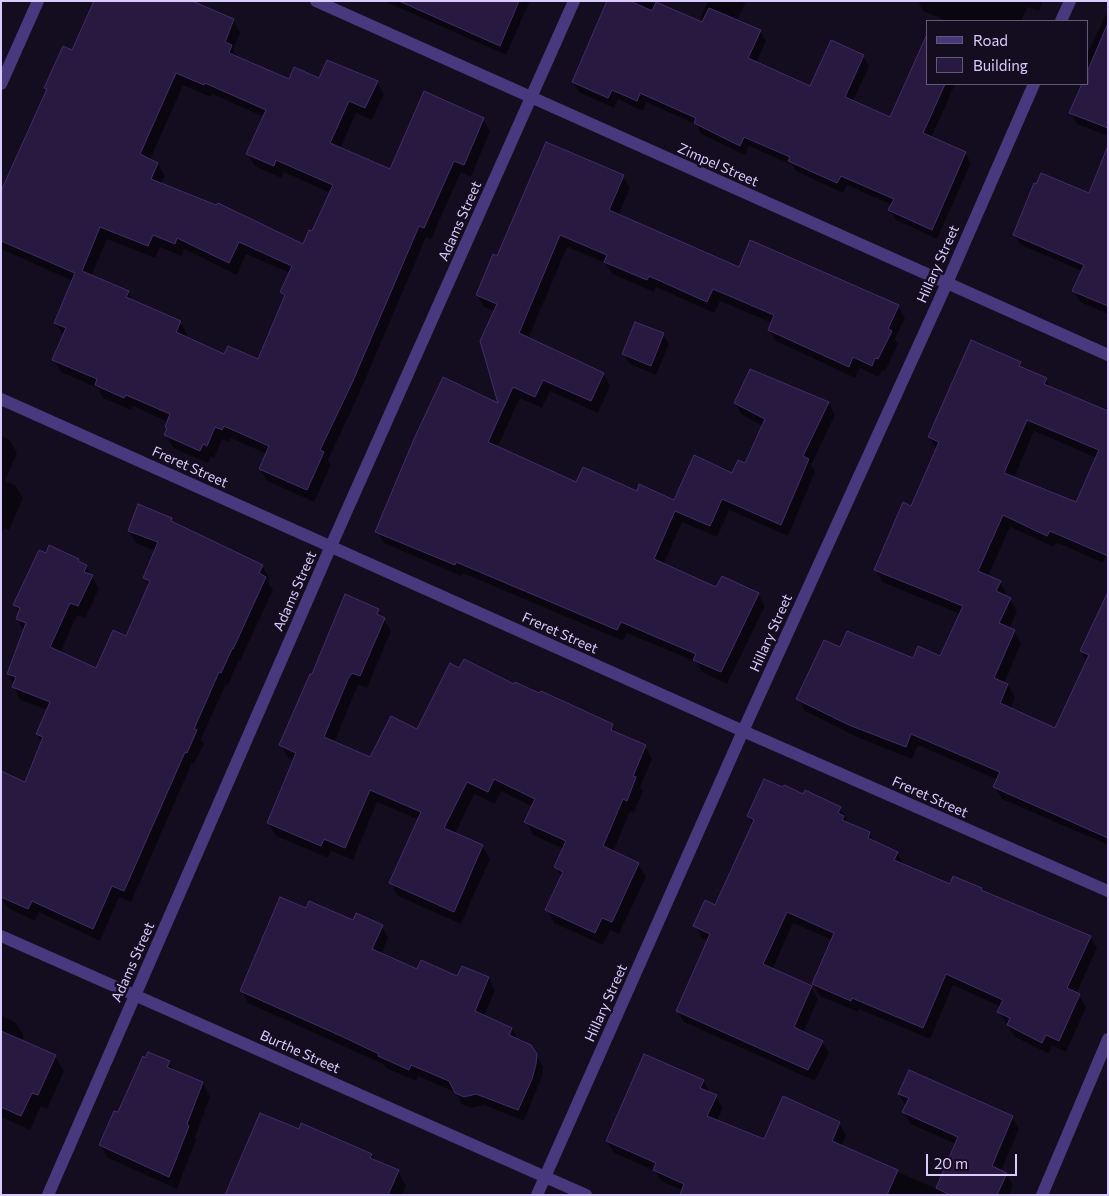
<!DOCTYPE html>
<style>
body{margin:0}
#map{position:relative;width:1109px;height:1196px;overflow:hidden;background:#140d1f;font-family:Commissioner,sans-serif}
canvas{display:block}
.frame{position:absolute;inset:0;border:2px solid #dbccfe;pointer-events:none}
.legend{position:absolute;left:926px;top:20px;width:162px;height:65px;box-sizing:border-box;background:#140d1f;border:1px solid #645978;margin:0;padding:6px 9px;list-style:none;font-size:15px;color:#dbccfe}
.legend li{display:flex;align-items:center;gap:10px;height:25px}
.legend b{width:25px;border:1px solid #645978}
.scale{position:absolute;left:926px;top:1154px;width:91px;height:22px;box-sizing:border-box;border:2px solid #dbccfe;border-top:0;padding-left:6px;font-size:15px;line-height:18px;white-space:nowrap;color:#dbccfe;-webkit-text-stroke:4px #140d1f;paint-order:stroke}
</style>
<div id="map">
<canvas width="1109" height="1196"></canvas>
<div class="frame"></div>
<ul class="legend">
<li><b style="height:6px;background:#48387e"></b>Road</li>
<li><b style="height:14px;background:#281940"></b>Building</li>
</ul>
<div class="scale">20 m</div>
</div>
<script>
const g = document.querySelector('canvas').getContext('2d');
g.lineJoin = 'round';
function fillPath(path, color) {
  g.fillStyle = color;
  g.fill(path, 'evenodd');
}
function shape(rows) {
  const path = new Path2D();
  for (const r of rows) {
    path.moveTo(r[0], r[1]);
    for (let i = 2; i < r.length; i += 2) path.lineTo(r[i], r[i + 1]);
  }
  return path;
}
function stroke(path, color, width, dash) {
  g.strokeStyle = color;
  g.lineWidth = width;
  g.lineCap = dash ? 'butt' : 'round';
  g.setLineDash(dash || []);
  g.stroke(path);
}
function label(font, color, halo, rows, align = 'center') {
  g.font = font + ' Commissioner,sans-serif';
  g.lineWidth = 5;
  g.setLineDash([]);
  g.textBaseline = 'middle';
  g.strokeStyle = halo;
  g.fillStyle = color;
  for (const [text, x, y, turn = 0] of rows) {
    g.save();
    g.translate(x, y);
    g.rotate((+turn || 0) * Math.PI / 180);
    g.textAlign = isNaN(turn) ? turn : align;
    if (halo) g.strokeText(text, 0, 0);
    g.fillText(text, 0, 0);
    g.restore();
  }
}
fillPath(shape([
 [384,1,530,1,506,55],
 [609,1,653,1,699,22,708,1,746,1,737,21,760,31,766,41,756,63,811,88,863,56,869,66,853,101,890,119,928,84,955,84,931,138,965,153,971,163,937,239,896,220,890,210,892,205,847,185,843,193,796,171,792,165,749,146,745,155,701,134,697,125,646,102,643,111,618,99,614,108,579,92,573,82],
 [918,1,1043,1,1039,11,1028,7,1021,21,947,21,923,11],
 [1108,11,1108,136,1077,124,1071,113,1083,84,1088,84,1088,52],
 [233,20,240,33,233,50,238,58,290,80,320,79,377,82,384,94,372,120,356,113,340,149,391,171,483,119,490,131,471,177,461,172,431,239,426,237,358,396,328,460,331,465,314,502,267,481,260,469,267,454,231,438,229,442,222,439,214,458,211,456,208,463,173,448,166,435,168,430,166,427,168,422,133,406,131,410,103,398,98,388,61,372,54,360,64,336,55,323,73,281,1,249,1,196,48,91,46,88,73,52],
 [183,85,211,97,212,94,264,117,248,154,255,166,281,178,284,172,330,193,312,232,303,246,161,184,165,176,158,164,150,160],
 [107,239,155,258,160,247,182,256,184,249,237,275,246,254,290,273,281,292,285,298,258,361,225,356,186,337,187,334,180,322,133,301,128,292,91,277],
 [1108,149,1108,314,1080,302,1074,291,1082,271,1021,245,1014,235,1090,194],
 [623,176,630,188,618,216,739,269,898,306,905,318,895,339,898,344,885,371,882,370,878,377,860,368,855,378,776,341,769,330,772,323,720,301,714,313,656,287,654,292,612,274,606,263,567,247,528,339,603,374,610,386,598,413,550,391,542,408,520,398,497,448,577,483,637,492,674,502,733,474,745,464,763,426,742,415,735,403,829,403,835,415,811,465,815,472,788,536,729,510,717,537,682,522,663,565,717,588,758,594,765,606,727,684,702,672,696,662,627,633,623,641,463,573,461,576,384,543,377,531,500,405,495,311,484,307,477,295,498,258],
 [663,334,669,344,656,375,630,364,624,354],
 [1020,363,1023,369,1046,379,1051,388,1108,412,1108,552,1103,563,1056,542,1054,547,1010,527,988,576,1000,582,1007,594,1005,597,1010,599,1017,611,1009,629,1014,631,1021,643,1004,684,1008,685,1015,698,1010,709,1056,729,1087,662,1081,651,1108,594,1108,845,1002,799,995,787,998,780,918,745,912,759,857,737,805,711,798,699,840,649,913,660,941,658,960,614,882,582,876,570,911,507,937,450,929,437],
 [1034,431,1097,458,1077,504,1014,478],
 [1,436,10,440,17,453,5,481,16,486,23,498,9,530,4,528,1,535],
 [171,519,175,525,262,566,269,578,267,581,273,590,240,661,239,660,228,685,226,684,201,739,204,744,194,764,192,763,131,902,119,897,100,941,39,912,35,921,8,908,1,897,26,784,42,743,37,734,48,710,20,700,8,673,24,632,17,619,19,613,15,605,78,560,80,563,86,566,99,589,85,618,77,615,60,653,97,670,126,638,149,586,145,578,156,551,136,543,129,531],
 [378,610,391,631,367,688,359,685,355,692,334,743,370,759,417,731,459,670,515,686,612,725,617,734,645,746,652,759,640,787,643,791,634,813,630,811,613,852,638,864,646,877,619,934,610,930,603,945,554,923,547,910,562,878,556,867,564,849,533,835,526,822,533,807,501,791,495,804,474,794,455,834,482,846,490,859,461,924,398,896,391,883,419,820,377,802,353,860,331,851,328,858,276,836,268,823,294,761,288,758,281,745],
 [804,796,840,808,847,819,847,823,869,833,875,842,897,853,904,865,951,885,981,889,983,892,1090,937,1097,948,1076,994,1079,995,1086,1007,1066,1052,1052,1046,1049,1054,1015,1037,999,1012,1001,1007,953,985,930,1039,859,1009,858,1012,820,996,813,984,832,940,793,923,772,970,811,987,818,999,803,1033,822,1042,829,1053,815,1081,684,1022,677,1011,708,941,702,938,695,926,716,907,753,825,748,816],
 [307,910,353,922,382,926,388,938,381,954,418,971,458,978,489,978,495,990,484,1016,512,1029,519,1041,531,1046,543,1066,542,1076,524,1121,484,1105,471,1108,463,1105,455,1092,418,1076,416,1081,386,1068,383,1064,248,1003,242,991],
 [1,1015,15,1022,24,1036,21,1041,55,1056,64,1071,47,1109,41,1106,30,1130,1,1117],
 [169,1062,175,1071,203,1083,210,1097,195,1137,196,1140,177,1189,108,1158,100,1145],
 [703,1081,710,1092,716,1096,723,1108,717,1121,765,1141,839,1123,846,1135,841,1147,937,1189,956,1144,910,1124,904,1112,906,1106,899,1094,1012,1117,1019,1129,1001,1171,1006,1174,1013,1185,1009,1195,686,1195,684,1191,661,1181,655,1171,614,1153,607,1141],
 [299,1131,372,1155,376,1162,398,1171,406,1186,402,1195,226,1195]
]), '#0007');
const building = shape([
 [94,1,192,1,234,19,225,42,232,45,229,53,289,79,294,67,319,78,327,60,378,81,365,108,349,101,330,143,390,169,424,91,484,118,464,165,454,161,424,228,419,226,352,383,320,450,324,452,307,490,259,469,269,446,224,426,222,430,215,427,207,446,203,444,200,451,164,435,167,428,165,427,170,414,126,395,124,398,95,385,97,379,52,360,66,328,54,323,75,273,1,241,1,191,47,89,44,88,63,46,72,50,94,1],
 [176,73,204,85,205,83,266,110,246,154,274,166,276,160,333,185,312,231,309,230,303,244,218,203,216,205,151,179,158,163,140,154,176,73],
 [100,227,148,246,153,235,175,244,177,238,229,263,239,242,292,266,280,292,285,295,258,359,228,346,224,354,176,332,181,321,126,297,129,291,82,271,100,227],
 [399,1,519,1,500,46,399,1],
 [607,1,630,1,652,11,656,2,702,22,709,8,761,30,748,58,810,86,831,40,864,55,845,97,890,117,928,32,928,84,945,84,923,133,966,152,932,230,888,210,894,199,841,176,837,183,788,161,790,157,744,137,740,146,694,123,696,118,640,93,637,101,612,90,608,98,572,82,607,1],
 [1108,23,1108,128,1069,113,1082,84,1088,84,1088,70,1108,23],
 [546,142,624,175,609,210,739,267,750,240,899,305,888,329,892,331,878,359,875,358,872,366,853,357,849,367,768,330,774,315,713,289,707,302,649,276,647,280,604,262,607,255,560,235,519,333,604,373,591,401,543,380,535,397,513,387,488,442,576,482,583,467,637,491,639,484,674,500,694,455,732,473,738,460,745,463,765,419,734,403,750,369,829,402,803,456,809,459,781,525,722,499,710,526,675,511,654,559,716,587,722,576,759,593,721,672,693,660,696,654,621,622,617,630,456,562,455,565,375,532,414,439,443,377,498,403,480,341,497,304,476,295,493,254,497,256,546,142],
 [1107,148,1108,149,1108,306,1072,291,1084,265,1013,235,1034,183,1036,184,1041,173,1089,193,1107,148],
 [635,322,664,333,651,366,622,354,635,322],
 [971,340,1021,362,1019,366,1047,378,1044,384,1108,411,1108,556,1050,531,1047,536,1003,515,978,571,1001,581,996,591,1011,598,999,623,1015,630,994,678,1008,684,1000,703,1055,728,1089,655,1080,651,1108,592,1108,838,993,787,1000,772,911,734,906,747,849,725,796,699,824,640,840,647,847,631,913,658,918,646,940,656,963,606,874,570,903,502,911,506,939,442,928,437,971,340],
 [1027,420,1099,450,1076,502,1004,473,1027,420],
 [138,504,172,518,171,521,263,565,259,573,266,577,233,649,232,649,221,673,219,672,194,729,197,730,187,753,185,752,124,891,112,886,93,929,32,901,28,909,1,897,1,771,25,782,43,737,36,734,50,702,12,687,16,677,7,674,26,623,16,619,20,608,13,605,39,550,46,553,49,545,79,559,78,561,87,565,84,572,93,575,78,606,70,603,50,647,96,668,113,630,126,636,150,581,143,578,158,542,128,531,138,504],
 [345,594,379,609,377,614,385,618,360,676,352,673,348,679,324,737,370,757,391,716,417,729,450,663,459,668,464,659,514,684,515,682,539,693,541,691,613,724,611,730,646,745,633,776,636,777,627,801,623,799,603,846,639,863,612,922,602,918,595,933,545,910,563,872,554,867,566,841,524,822,535,799,494,779,488,792,467,782,444,828,483,845,454,912,389,883,421,812,370,790,345,848,324,839,321,846,267,823,296,753,279,745,310,674,312,674,345,594],
 [764,779,783,787,784,785,803,794,805,790,841,807,838,813,844,816,842,820,870,832,868,838,898,852,894,860,950,884,953,876,982,888,981,890,1091,936,1067,988,1080,994,1059,1041,1046,1035,1042,1043,1007,1025,1010,1018,997,1012,1003,1000,946,974,923,1028,852,998,851,1001,812,984,834,933,787,912,763,964,812,986,794,1027,823,1041,808,1070,676,1011,710,934,693,926,705,900,715,905,754,820,747,816,764,779],
 [280,897,306,908,309,901,353,920,356,913,383,925,372,949,417,969,421,960,457,976,462,966,489,977,475,1011,512,1028,509,1035,531,1045,537,1054,536,1064,532,1079,518,1110,476,1094,464,1097,455,1093,449,1081,411,1065,409,1070,378,1056,379,1054,341,1036,240,991,280,897],
 [1,1031,56,1055,38,1095,32,1093,21,1116,1,1107,1,1031],
 [148,1052,170,1061,167,1067,203,1082,187,1124,189,1126,169,1177,99,1145,114,1111,118,1112,143,1056,145,1058,148,1052],
 [644,1054,704,1080,700,1088,717,1095,707,1116,764,1139,783,1096,840,1122,832,1141,898,1170,887,1195,680,1195,684,1184,653,1170,656,1163,606,1141,644,1054],
 [909,1070,1013,1116,992,1166,1007,1173,997,1195,950,1195,936,1188,958,1137,902,1112,909,1098,898,1094,909,1070],
 [260,1113,299,1129,301,1123,372,1154,370,1158,399,1170,388,1195,225,1195,260,1113]
]);
fillPath(building, '#281940');
stroke(building, '#442c6c', 1);
stroke(shape([
 [316,1,1108,355],
 [1061,21,1070,1],
 [1,84,38,1],
 [1,399,743,731,1108,891],
 [1,936,586,1195],
 [48,1195,331,546,574,1],
 [537,1195,743,731,947,283,1034,84],
 [1042,1195,1108,1039]
]), '#48387e', 12);
label('14px', '#dbccfe', '#140d1f', [
 ["Zimpel Street",718,165,24],
 ["Adams Street",460,221,-66],
 ["Hillary Street",938,264,-66],
 ["Freret Street",190,467,24],
 ["Adams Street",295,591,-66],
 ["Freret Street",560,633,24],
 ["Hillary Street",771,633,-66],
 ["Freret Street",930,797,24],
 ["Adams Street",133,962,-66],
 ["Hillary Street",606,1003,-66],
 ["Burthe Street",300,1052,24]
]);
</script>
